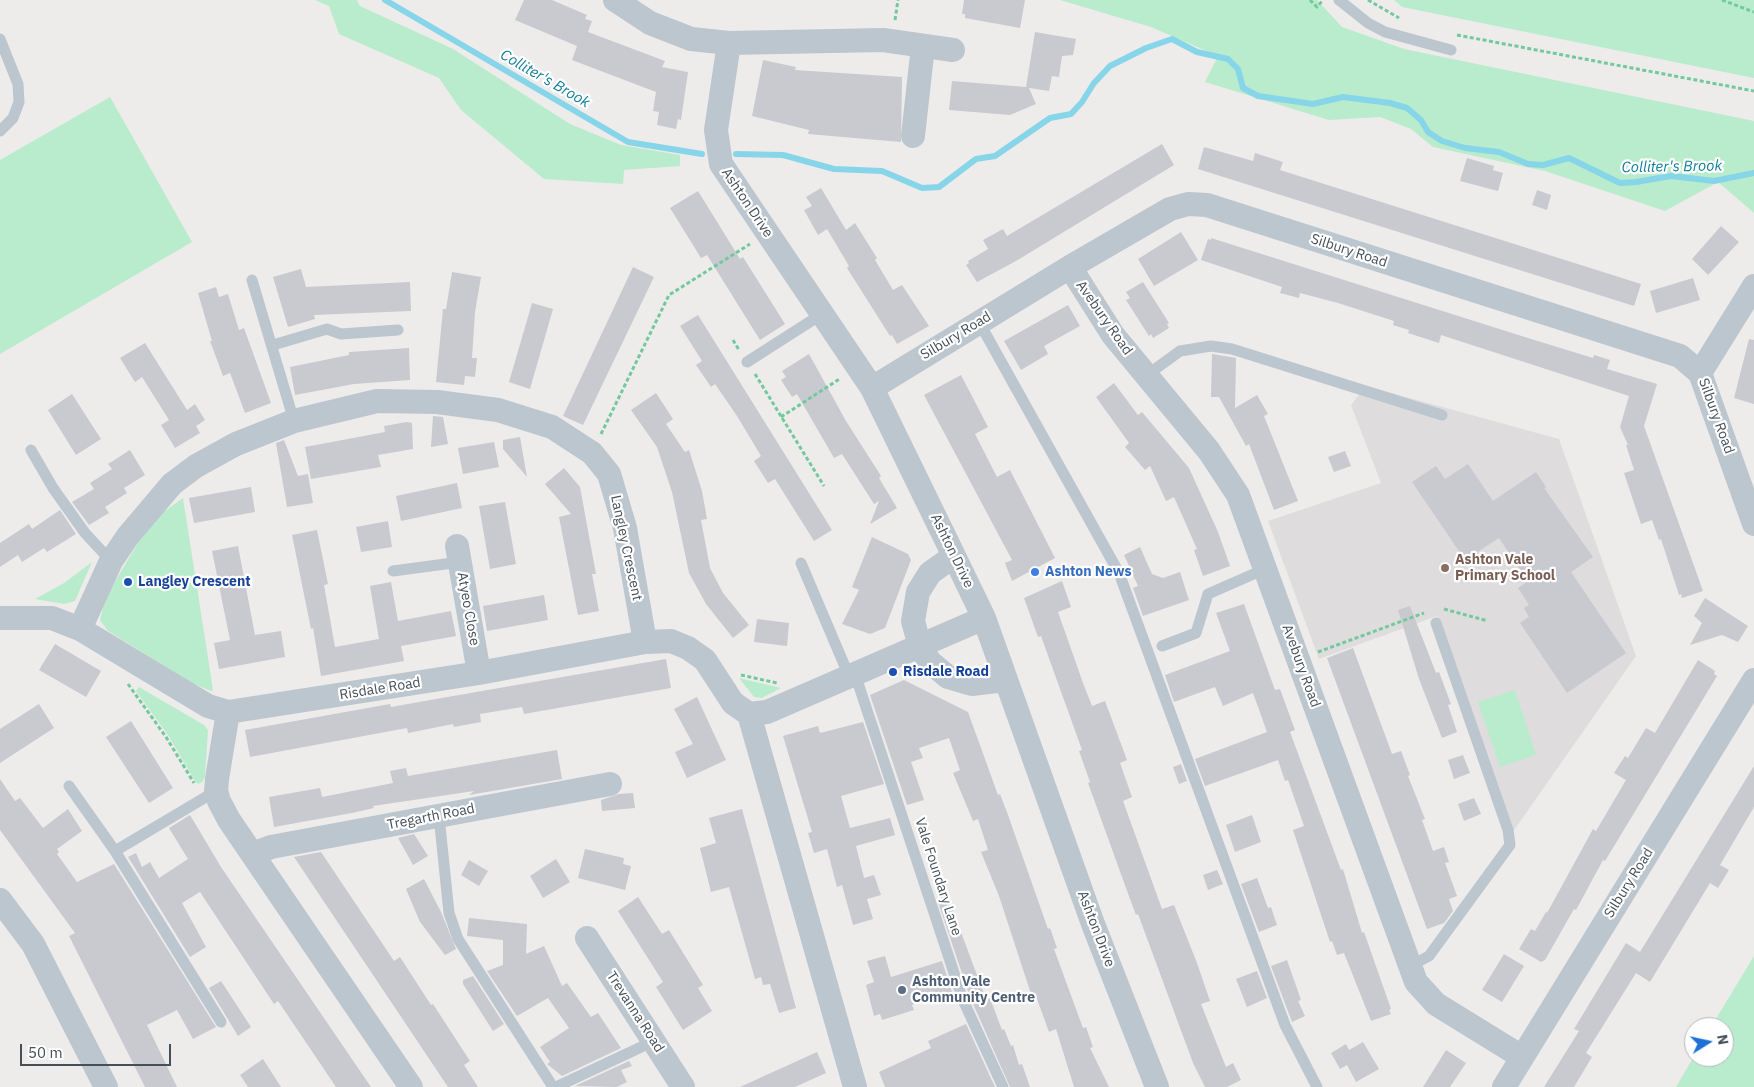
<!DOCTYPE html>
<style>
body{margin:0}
#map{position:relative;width:1754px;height:1087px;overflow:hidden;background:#eeebeb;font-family:"IBM Plex Sans",sans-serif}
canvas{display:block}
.north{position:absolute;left:1684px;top:1017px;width:50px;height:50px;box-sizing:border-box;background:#fff;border:1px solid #b4b9bc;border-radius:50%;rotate:80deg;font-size:14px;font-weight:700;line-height:20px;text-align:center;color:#444f58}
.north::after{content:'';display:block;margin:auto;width:18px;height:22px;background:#1d70d6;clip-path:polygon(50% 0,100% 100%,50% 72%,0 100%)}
.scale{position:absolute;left:20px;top:1044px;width:151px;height:22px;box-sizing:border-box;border:2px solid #444f58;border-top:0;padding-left:6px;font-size:15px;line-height:18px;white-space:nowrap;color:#444f58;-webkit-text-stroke:4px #fff;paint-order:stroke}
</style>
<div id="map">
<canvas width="1754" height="1087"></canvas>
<div class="north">N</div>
<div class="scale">50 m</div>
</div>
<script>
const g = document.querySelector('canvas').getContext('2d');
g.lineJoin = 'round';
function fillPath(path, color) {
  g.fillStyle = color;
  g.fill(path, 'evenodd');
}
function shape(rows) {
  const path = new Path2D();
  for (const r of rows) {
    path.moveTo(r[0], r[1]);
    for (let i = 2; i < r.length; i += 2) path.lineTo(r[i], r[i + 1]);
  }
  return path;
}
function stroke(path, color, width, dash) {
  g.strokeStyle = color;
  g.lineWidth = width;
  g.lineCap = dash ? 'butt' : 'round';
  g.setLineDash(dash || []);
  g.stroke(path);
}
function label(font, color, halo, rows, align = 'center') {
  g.font = font + ' "IBM Plex Sans",sans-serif';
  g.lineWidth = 4.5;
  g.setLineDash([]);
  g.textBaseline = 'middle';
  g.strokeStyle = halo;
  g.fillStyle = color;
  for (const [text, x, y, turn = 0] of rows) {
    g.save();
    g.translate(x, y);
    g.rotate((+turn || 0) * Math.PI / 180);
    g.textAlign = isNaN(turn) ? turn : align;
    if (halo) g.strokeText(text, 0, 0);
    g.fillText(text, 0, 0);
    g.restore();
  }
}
fillPath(shape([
 [1366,386,1559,439,1636,656,1512,833,1437,616,1319,659,1268,521,1381,483,1351,405]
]), '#dfdcdd');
fillPath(shape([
 [315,0,357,0,360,6,453,49,570,124,621,145,680,155,680,166,624,170,623,184,544,179,461,110,439,78,339,34,329,6],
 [1060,0,1317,0,1342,27,1404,49,1754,121,1754,213,1718,182,1665,211,1545,171,1433,147,1411,129,1380,117,1329,120,1205,82,1218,56,1151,27],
 [1394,0,1754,0,1754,78,1402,7],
 [110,97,192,242,0,354,0,160],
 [183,498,213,690,211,691,194,684,108,631,100,620,105,598,138,543,162,513],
 [92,562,75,601,64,604,35,599,64,583],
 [739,678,781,688,762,698,754,697],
 [139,687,204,725,208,730,205,777,202,782,198,784,195,781,168,735,136,691],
 [1515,690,1536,755,1500,767,1478,702],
 [1754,956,1754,1087,1676,1087,1694,1056,1724,1057,1724,1027,1711,1027]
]), '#b9eccc');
stroke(shape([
 [385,0,628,142,702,154],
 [736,154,783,155,834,169,882,171,922,188,939,187,976,159,995,156,1050,118,1071,114,1082,102,1094,83,1110,66,1146,48,1172,39,1197,52,1228,59,1238,69,1243,88,1258,96,1313,104,1343,97,1390,103,1407,108,1421,120,1428,132,1442,141,1465,148,1499,152,1528,164,1543,165,1569,158,1620,183,1636,182,1671,176,1714,181,1754,173]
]), '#87d5e8', 6);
fillPath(shape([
 [524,0,552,0,587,15,585,19,592,21,588,32,665,61,662,67,688,72,681,120,678,119,676,129,657,125,659,112,653,111,656,92,572,60,577,46,515,20],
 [964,0,1025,0,1020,28,965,18,965,14,962,14],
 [1035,32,1076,39,1073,55,1062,56,1059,77,1052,76,1049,91,1029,88,1036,104,1010,115,949,110,952,81,1026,87],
 [763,60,796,67,795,70,902,77,901,142,808,134,809,130,752,116],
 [1162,144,1174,165,1016,261,977,282,966,265,969,263,968,261,988,249,983,240,1003,229,1007,236],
 [1204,147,1253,161,1255,153,1283,162,1280,170,1641,284,1634,306,1198,169],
 [1467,158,1494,166,1493,170,1503,173,1498,191,1460,181],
 [821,188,846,230,855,223,877,258,875,260,893,290,902,285,929,326,897,344,892,335,890,336,847,268,849,266,827,229,818,235,804,210,812,206,806,197],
 [1537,190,1551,195,1547,210,1532,205],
 [698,191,740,259,743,257,785,324,760,340,707,255,701,258,670,208],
 [1721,226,1739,242,1708,275,1692,259],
 [1181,232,1198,260,1154,286,1138,259],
 [1211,238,1528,338,1593,358,1594,355,1610,360,1607,369,1657,384,1644,426,1703,591,1682,598,1681,594,1679,595,1661,539,1659,540,1652,520,1641,524,1624,473,1634,470,1626,445,1628,445,1620,427,1629,396,1441,335,1439,343,1408,333,1409,330,1393,325,1394,321,1338,303,1300,293,1299,298,1280,293,1282,287,1201,260,1208,239,1211,240],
 [633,267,654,277,583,425,563,416],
 [301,269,306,287,410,282,411,311,314,315,315,319,288,327,273,277],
 [452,272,481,277,475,312,472,358,477,358,475,377,465,376,464,385,436,382,443,309,446,309],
 [1693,278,1700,300,1656,313,1650,291],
 [1143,282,1169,323,1167,324,1169,328,1153,338,1151,334,1149,336,1126,300,1130,298,1126,292],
 [216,287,219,297,228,294,239,330,244,328,271,403,245,413,230,373,223,376,210,341,212,341,198,293],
 [532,303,553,309,530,389,509,382],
 [1068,305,1080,326,1044,346,1048,354,1021,370,1004,341],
 [698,315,832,530,814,541,775,479,768,483,754,461,761,456,737,416,715,384,711,387,696,365,702,361,680,326],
 [1749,339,1754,340,1754,404,1734,398],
 [145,343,187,410,195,404,205,420,196,426,200,433,175,448,161,425,169,420,142,377,135,382,120,358],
 [409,348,410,380,354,384,295,395,290,367,349,355,349,352],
 [809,354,846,421,881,476,879,478,897,508,870,524,879,501,874,504,842,454,834,458,797,394,792,397,781,380,786,377,782,371],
 [1212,354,1236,358,1235,408,1257,395,1268,414,1264,416,1298,501,1274,510,1249,444,1246,446,1219,397,1211,397],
 [961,375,988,427,975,434,997,477,1010,470,1055,558,1012,581,1005,563,1012,560,924,395],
 [1114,383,1138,415,1142,412,1189,468,1218,532,1230,566,1203,576,1194,550,1197,549,1174,497,1166,501,1150,466,1145,470,1125,447,1129,443,1096,397],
 [656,393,673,419,666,424,685,452,689,450,702,491,707,519,701,520,710,568,723,593,749,625,733,638,706,604,689,573,672,492,657,447,631,410],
 [72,394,101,439,76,455,48,410],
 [433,416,443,417,448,444,431,447],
 [407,422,412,423,413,449,378,455,381,467,311,479,305,447,385,432,384,426],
 [520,437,527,477,503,449,503,440],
 [284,440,298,476,308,474,313,503,287,507,276,443],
 [494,442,499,467,463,474,458,448],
 [130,450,145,475,124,488,127,493,105,507,109,513,89,525,72,502,94,489,90,483,112,469,108,464],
 [1345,451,1351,466,1334,472,1328,457],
 [1468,464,1493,501,1536,472,1546,487,1544,488,1593,557,1571,572,1626,653,1567,693,1520,623,1529,617,1524,608,1529,605,1518,588,1528,581,1499,538,1465,560,1412,482,1436,466,1445,479],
 [564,468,580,487,596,574,592,574,599,611,578,615,559,517,571,514,545,484],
 [457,483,462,508,401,521,396,496],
 [251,487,255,512,194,523,189,498],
 [505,502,516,564,490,569,479,506],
 [60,510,76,534,47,552,44,548,22,562,18,555,0,567,0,543,29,524,32,529],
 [388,521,392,547,361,552,356,527],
 [317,530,328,584,324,585,335,647,379,639,370,586,391,582,398,621,451,611,456,636,401,646,404,661,321,676,313,628,311,629,292,535],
 [872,537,908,554,911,560,885,628,870,634,842,624,859,590,852,587],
 [238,546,255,635,281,631,285,657,219,669,214,643,230,640,212,551],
 [1140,547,1152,574,1163,578,1180,572,1189,600,1143,616,1133,588,1138,586,1124,555],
 [1062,581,1071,607,1058,612,1083,683,1092,706,1105,701,1127,760,1120,763,1132,797,1123,801,1162,909,1174,905,1197,963,1210,1001,1201,1004,1226,1067,1233,1063,1241,1080,1227,1087,1205,1087,1193,1063,1138,914,1136,915,1130,899,1088,783,1090,782,1079,751,1082,750,1041,636,1038,637,1024,598],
 [544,595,548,620,487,631,483,606],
 [1705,598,1748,626,1738,642,1722,635,1690,645,1702,623,1694,616],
 [1244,604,1275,690,1280,689,1295,730,1290,732,1341,870,1343,869,1362,933,1364,932,1391,1009,1389,1010,1391,1014,1371,1021,1344,953,1337,955,1332,941,1330,942,1293,830,1304,826,1288,780,1285,781,1278,760,1205,786,1195,759,1267,732,1253,693,1223,706,1215,687,1174,702,1165,675,1230,651,1216,613],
 [1410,606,1436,673,1439,672,1451,704,1448,705,1457,732,1442,738,1419,679,1398,610],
 [757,619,789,623,787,646,754,642],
 [55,644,101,671,86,697,39,670],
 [1353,648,1392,754,1401,751,1410,775,1408,776,1425,819,1422,820,1433,851,1444,847,1449,862,1445,863,1457,896,1449,899,1453,911,1444,923,1427,929,1327,658],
 [666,659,671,688,524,714,522,707,480,714,481,722,454,727,453,724,408,733,407,728,250,757,245,730,390,704,391,707,436,699],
 [1698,660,1715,671,1714,674,1717,676,1605,861,1603,860,1576,910,1574,909,1545,960,1541,962,1519,949,1531,929,1535,931,1546,912,1547,913,1593,829,1596,831,1626,780,1614,773,1625,756,1628,758,1646,728,1655,733],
 [904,680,968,712,998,795,1000,794,1008,815,1048,929,1050,928,1057,948,1054,949,1083,1028,1086,1027,1093,1047,1090,1048,1109,1087,1074,1087,1056,1029,1049,1032,1037,999,1033,1000,999,896,981,852,988,850,978,819,973,821,953,773,960,770,949,738,919,748,923,758,911,762,924,800,907,805,870,695],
 [697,697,726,760,687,778,675,752,693,744,674,709],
 [39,704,54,728,0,763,0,729],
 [131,721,173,788,149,803,106,737],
 [863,722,884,784,841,796,850,828,890,818,895,835,856,846,864,878,874,875,881,895,867,899,873,919,853,925,842,885,837,887,827,849,814,853,808,833,812,832,783,736,818,726,820,733],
 [557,750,562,779,469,795,474,791,373,806,374,808,352,813,274,827,269,797,320,788,322,797,393,783,390,771,406,768,408,776],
 [1463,755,1470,773,1454,779,1448,760],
 [1181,764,1187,781,1179,784,1173,767],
 [1754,766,1754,807,1720,865,1729,870,1718,888,1710,883,1650,982,1636,973,1586,1053,1592,1057,1574,1087,1544,1087,1579,1031,1574,1029,1626,943,1640,952],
 [0,779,15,801,20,798,43,828,68,809,82,831,57,849,59,852,57,854,77,882,114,864,216,1027,193,1039,177,1010,147,1025,177,1087,145,1087,69,936,75,933,0,830],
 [633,793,635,808,602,811,601,800,619,794],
 [1474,798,1481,814,1464,821,1458,804],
 [742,809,796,1008,779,1013,770,984,763,985,761,977,755,979,729,887,711,892,700,848,716,843,709,818],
 [190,815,221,867,371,1087,336,1087,278,1001,274,1004,266,992,200,892,182,903,206,947,190,957,128,857,136,853,142,867,150,862,159,878,188,859,169,828],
 [1252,815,1261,842,1235,852,1226,825],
 [414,834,428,856,413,865,398,838],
 [585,849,624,858,623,864,631,866,625,890,578,878],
 [321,852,394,961,400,957,431,1005,433,1004,470,1061,464,1065,478,1087,448,1087,294,857],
 [556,859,570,882,543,898,530,876],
 [469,860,488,871,479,886,461,875],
 [1217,870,1223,884,1208,890,1203,875],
 [1257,878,1268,908,1271,907,1277,925,1259,932,1241,884],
 [424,879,441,912,456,949,445,955,420,922,406,889],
 [947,895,986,999,990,998,1002,1030,1004,1029,1011,1046,1013,1045,1019,1065,1022,1064,1030,1087,1010,1087,970,997,937,899],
 [638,897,662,934,669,930,703,985,698,988,712,1011,683,1030,656,987,663,982,618,911],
 [469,918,527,924,526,954,544,946,562,986,567,983,591,1017,598,1013,621,1048,562,1076,547,1064,550,1062,540,1047,569,1028,548,998,517,1016,487,971,503,965,503,940,467,936],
 [1504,954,1524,966,1502,1002,1482,990],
 [885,956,891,977,942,961,952,992,912,1005,914,1010,882,1020,880,1014,874,1016,866,985,874,982,867,961],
 [1287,960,1301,1000,1298,1001,1305,1016,1292,1022,1271,966],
 [1257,971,1267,998,1247,1007,1236,979],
 [473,976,504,1024,493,1031,463,984,463,980],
 [221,981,251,1027,238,1036,209,988],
 [966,1024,995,1087,885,1087,879,1072,931,1048,928,1041],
 [1363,1042,1379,1069,1356,1082,1347,1065,1340,1069,1331,1053,1346,1044,1349,1050],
 [1446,1050,1466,1063,1450,1087,1423,1087],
 [817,1052,826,1073,795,1087,740,1087],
 [263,1059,281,1087,248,1087,240,1075],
 [629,1061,632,1066,621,1070,627,1082,617,1087,575,1086]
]), '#c8cad0');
stroke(shape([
 [1310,0,1317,7,1323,0],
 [1368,0,1399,18],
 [1722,0,1754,12],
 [895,20,898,0],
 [1457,35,1754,91],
 [733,340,739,350],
 [755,374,824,486],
 [781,417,841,378],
 [601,434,669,295,750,244],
 [1444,609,1488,621],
 [1318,652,1424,613],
 [741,675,777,683],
 [128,684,166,737,194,783]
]), '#72c99d', 3, [4, 2.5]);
stroke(shape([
 [1339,0,1368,23,1385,32,1451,50],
 [0,39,18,84,19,102,13,118,0,131],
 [252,280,294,421],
 [979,322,1119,573,1285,1025,1317,1087],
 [273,345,327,329,341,334,398,330],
 [747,362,822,314],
 [1147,375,1180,351,1211,346,1232,349,1442,415],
 [31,450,53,488,85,533,111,561],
 [801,563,849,676],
 [393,571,460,562],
 [1162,646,1196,633,1208,594,1265,569],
 [855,674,963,1000,1003,1087],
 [69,786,115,851,221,1022],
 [439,816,449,913,458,939,553,1087],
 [115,851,216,791],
 [1410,966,1429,956,1510,845,1508,830,1436,623],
 [556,1087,654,1041]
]), '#bcc6ce', 11);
stroke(shape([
 [615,0,650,23,691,39,729,43,883,40,953,50],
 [729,43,716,130,721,164,872,388,954,556,984,618,1093,924,1157,1087],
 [913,136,923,46],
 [1070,267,1113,335,1209,451,1238,495,1416,982,1436,1004,1522,1057],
 [1700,373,1754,286],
 [872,388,1070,267,1170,209,1188,204,1207,205,1680,356,1700,373,1754,524],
 [457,546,479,673],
 [954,556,930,573,918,592,913,621,920,647,930,662,948,677,972,684,1005,680],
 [0,618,52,618,80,629,208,706,228,712,479,673,645,642,671,641,688,648,705,660,733,703,749,714,855,1087],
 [80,629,111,561,128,536,172,484,196,466,236,444,294,421,377,401,437,402,498,410,552,427,592,453,609,474,625,528,645,642],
 [228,712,217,779,216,791,219,801,229,820,411,1087],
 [749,714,767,712,984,618],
 [253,854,271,847,610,784],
 [0,900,33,944,106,1087],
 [587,938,683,1087],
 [1504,1087,1754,680]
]), '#bcc6ce', 24);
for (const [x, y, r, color] of [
 [1445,568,5,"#8d6e63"],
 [1035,572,5,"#3f7fe0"],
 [128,582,5,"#1a4fb4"],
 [893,672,5,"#1a4fb4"],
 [902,990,5,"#5c6f8a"]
]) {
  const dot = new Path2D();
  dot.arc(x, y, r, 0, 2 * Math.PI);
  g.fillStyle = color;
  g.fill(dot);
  stroke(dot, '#fff', 2);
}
label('14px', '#444f58', '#fff', [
 ["Ashton Drive",747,203,56],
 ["Silbury Road",1349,251,18],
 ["Avebury Road",1104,318,55],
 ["Silbury Road",956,336,-31],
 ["Silbury Road",1716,416,70],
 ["Langley Crescent",626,548,78],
 ["Ashton Drive",952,551,64],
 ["Atyeo Close",468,609,80],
 ["Avebury Road",1301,666,70],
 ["Risdale Road",380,689,-9],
 ["Tregarth Road",431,817,-11],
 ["Vale Foundary Lane",938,877,72],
 ["Silbury Road",1629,883,-58],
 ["Ashton Drive",1096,929,69],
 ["Trevanna Road",635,1012,57]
]);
label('bold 14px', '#785e54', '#fff', [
 ["Ashton Vale",1455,560],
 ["Primary School",1455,576]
], 'left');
label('bold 14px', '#366cbe', '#fff', [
 ["Ashton News",1045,572]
], 'left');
label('bold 14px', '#164399', '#fff', [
 ["Langley Crescent",138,582],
 ["Risdale Road",903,672]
], 'left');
label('bold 14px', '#4e5e75', '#fff', [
 ["Ashton Vale",912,982],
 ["Community Centre",912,998]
], 'left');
label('italic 15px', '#0f7d98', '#fff', [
 ["Colliter's Brook",545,79,30],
 ["Colliter's Brook",1672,167,-1]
]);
</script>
